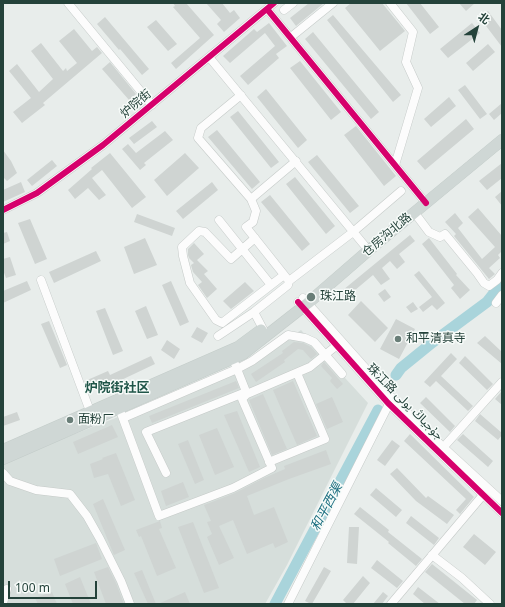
<!DOCTYPE html>
<meta charset="utf-8">
<style>
body{margin:0}
#map{position:relative;width:505px;height:607px;overflow:hidden;background:#e8edeb;font-family:"Noto Sans","Noto Sans SC",sans-serif}
canvas{display:block}
.frame{position:absolute;inset:0;border:4px solid #24423a;pointer-events:none}
.north{position:absolute;left:457px;top:8px;width:40px;height:40px;-webkit-text-stroke:3px #f7fbf9;paint-order:stroke;rotate:36deg;font-size:11px;font-weight:700;line-height:16px;text-align:center;color:#24423a}
.north::after{content:'';display:block;margin:auto;width:14px;height:18px;background:#24423a;clip-path:polygon(50% 0,100% 100%,50% 72%,0 100%)}
.scale{position:absolute;left:8px;top:581px;width:89px;height:18px;box-sizing:border-box;border:2px solid #24423a;border-top:0;padding-left:5px;font-size:12px;line-height:14px;white-space:nowrap;color:#24423a;-webkit-text-stroke:3px #f7fbf9;paint-order:stroke}
</style>
<div id="map">
<canvas width="505" height="607"></canvas>
<div class="frame"></div>
<div class="north">北</div>
<div class="scale">100 m</div>
</div>
<script>
const g = document.querySelector('canvas').getContext('2d');
g.lineJoin = 'round';
function fillPath(path, color) {
  g.fillStyle = color;
  g.fill(path, 'evenodd');
}
function shape(rows) {
  const path = new Path2D();
  for (const r of rows) {
    path.moveTo(r[0], r[1]);
    for (let i = 2; i < r.length; i += 2) path.lineTo(r[i], r[i + 1]);
  }
  return path;
}
function stroke(path, color, width, dash) {
  g.strokeStyle = color;
  g.lineWidth = width;
  g.lineCap = dash ? 'butt' : 'round';
  g.setLineDash(dash || []);
  g.stroke(path);
}
function label(font, color, halo, rows, align = 'center') {
  g.font = font + ' "Noto Sans","Noto Sans Arabic","Noto Sans SC",sans-serif';
  g.lineWidth = 3;
  g.setLineDash([]);
  g.textBaseline = 'middle';
  g.strokeStyle = halo;
  g.fillStyle = color;
  for (const [text, x, y, turn = 0] of rows) {
    g.save();
    g.translate(x, y);
    g.rotate((+turn || 0) * Math.PI / 180);
    g.textAlign = isNaN(turn) ? turn : align;
    if (halo) g.strokeText(text, 0, 0);
    g.fillText(text, 0, 0);
    g.restore();
  }
}
fillPath(shape([
 [301,330,368,403,287,565,265,604,3,604,3,462,246,367]
]), '#d6dedb');
stroke(shape([
 [396,375,401,368,433,342,487,302,502,283],
 [275,604,378,410]
]), '#a9d4db', 11);
fillPath(shape([
 [173,3,186,3,214,35,176,69,171,63,200,38,173,7,175,6],
 [206,3,222,3,230,13,234,10,240,18,224,32,217,24,221,20],
 [309,3,324,3,296,26,290,18],
 [351,3,382,3,405,31,380,51,345,8],
 [406,3,420,3,439,27,430,34],
 [459,3,475,3,466,11],
 [488,11,502,30,502,47,480,18],
 [333,15,401,95,393,102,327,20],
 [105,17,149,69,142,75,120,49,119,50,97,24],
 [156,20,177,44,168,51,147,27],
 [269,23,287,46,276,54,279,58,248,85,240,76,275,46,265,33,230,63,223,56,254,29,257,32],
 [472,23,480,33,448,58,440,49],
 [74,29,92,51,97,47,102,53,43,103,45,105,22,123,13,112,31,98,9,71,17,64,39,92,53,79,31,51,41,43,63,71,66,68,67,71,77,63,59,41],
 [313,32,379,112,371,119,305,39],
 [488,44,495,52,473,71,466,63],
 [300,61,341,112,331,120,290,68],
 [110,62,136,94,129,100,102,69],
 [465,85,487,114,480,119,458,90],
 [266,89,307,140,298,148,257,97],
 [449,97,456,106,431,127,424,119],
 [502,103,502,113,494,120,489,114],
 [238,111,279,162,271,168,230,117],
 [466,119,474,129,425,170,417,161],
 [152,121,157,127,134,144,129,138],
 [356,126,396,176,384,186,344,135],
 [217,130,260,182,252,189,208,137],
 [165,131,173,140,144,163,146,165,140,170,122,149,128,144,136,153],
 [3,150,11,161,17,173,7,181,3,177],
 [110,153,146,197,132,208,102,170,92,178,106,195,99,200,88,188,75,199,68,190,92,169,91,168],
 [185,153,199,168,167,196,154,180],
 [317,155,359,206,350,213,308,162],
 [52,160,57,166,32,186,27,180],
 [502,163,502,178,487,190,479,181],
 [295,177,335,226,326,234,286,184],
 [21,182,25,192,3,202,3,190],
 [212,182,218,190,183,219,176,211],
 [502,191,502,206,495,197],
 [270,195,310,244,302,251,261,202],
 [478,208,502,236,502,251,498,255,500,258,489,268,495,274,489,279,454,236,456,234,445,222,455,213,463,223,458,228,482,259,495,247,468,217],
 [137,214,175,228,172,236,134,222],
 [30,219,47,259,35,264,18,223],
 [7,232,10,241,3,244,3,233],
 [410,235,415,241,399,254,405,262,397,269,390,261,382,268,390,279,381,285,373,275,348,296,343,290],
 [145,238,157,265,134,274,124,247],
 [429,238,457,274,456,275,470,290,460,299,451,288,454,285,422,244],
 [194,243,204,254,197,260,208,271,204,274,217,289,207,298,198,285,202,282,193,272,191,265,194,263,189,258,188,255,188,249],
 [96,251,101,261,54,283,49,272],
 [10,257,16,275,6,278,3,270,3,259],
 [419,271,445,303,437,310,432,305,423,312,419,307,432,297,414,275],
 [27,281,31,290,3,303,3,291],
 [171,281,189,322,180,326,162,285],
 [245,282,254,291,231,309,223,301],
 [385,289,391,297,384,302,378,294],
 [361,301,388,328,375,342,348,315],
 [413,302,418,309,411,313,406,307],
 [146,306,158,335,147,339,135,311],
 [105,308,123,351,113,355,96,311],
 [396,319,415,329,399,359,380,349],
 [49,321,67,365,60,368,41,324],
 [197,327,208,333,202,343,191,337],
 [485,336,502,352,502,364,477,343],
 [167,340,180,349,174,359,161,350],
 [294,342,303,343,311,347,317,354,311,359,303,350,298,349,284,360,285,362,256,382,251,374,283,353,282,351],
 [451,353,457,359,441,376,473,406,468,411,436,381,430,387,424,382],
 [151,356,155,364,115,383,113,381,90,391,85,381,108,371,110,375],
 [465,356,493,384,487,390,459,363],
 [324,362,343,384,337,389,330,381,332,378,321,366],
 [236,381,239,388,152,423,149,416],
 [293,381,317,436,297,445,273,390],
 [501,392,502,393,502,405,495,399],
 [263,394,287,449,272,455,249,400],
 [332,397,343,422,327,429,316,404],
 [426,397,455,426,450,432,420,403],
 [237,411,260,467,249,472,224,415],
 [17,412,20,420,3,426,3,417],
 [480,414,502,433,502,435,498,440,475,421],
 [112,425,118,437,78,454,73,442],
 [217,428,234,467,215,475,199,435],
 [410,434,474,497,460,514,456,510,466,499,404,441],
 [463,434,493,461,488,467,457,440],
 [188,440,204,480,195,484,178,444],
 [392,440,400,446,385,466,377,460],
 [326,450,331,464,289,479,247,496,254,515,274,507,288,542,275,548,273,543,247,554,233,520,219,526,234,558,219,565,207,537,212,534,207,522,211,521,204,505,235,493,264,478,285,469,284,466],
 [116,453,135,500,121,506,108,474,94,478,90,464,103,459,102,458],
 [397,468,426,498,428,496,454,515,447,524,416,501,390,474],
 [183,482,189,497,166,506,161,491],
 [376,488,402,510,396,517,370,495],
 [103,499,125,550,114,555,93,504],
 [360,507,389,530,388,532,422,559,416,566,388,543,389,542,354,514],
 [411,516,439,538,434,545,406,523],
 [160,521,162,528,159,529,176,568,157,576,141,536,139,537,136,530],
 [193,522,219,588,204,593,178,527],
 [349,527,359,527,357,564,347,563],
 [474,534,496,552,485,565,463,547],
 [96,543,102,559,60,576,54,559],
 [377,560,403,581,397,588,371,568],
 [432,564,477,600,474,604,465,604,425,572],
 [108,567,116,583,124,604,106,604,94,572],
 [324,567,331,571,312,604,311,604,305,601],
 [142,570,156,604,148,604,134,573],
 [363,576,370,583,353,604,347,604,343,600],
 [80,577,91,604,73,604,65,584],
 [418,587,440,604,425,604,413,594],
 [52,592,57,604,38,604,35,598],
 [185,592,190,604,158,604],
 [383,592,388,596,382,604,373,604]
]), '#cfd4d2');
const minor = shape([
 [68,3,152,105],
 [390,3,413,32,406,62,418,88,395,165],
 [267,9,426,203],
 [284,10,293,3],
 [291,37,333,3],
 [209,57,365,246],
 [241,95,201,128,198,138,251,199,296,161],
 [3,210,37,193,103,145,274,3],
 [414,212,429,232,440,237,445,234,477,273,484,283,489,286,497,280,502,273],
 [219,220,271,285],
 [255,238,231,259,205,232,199,231,182,247,183,256,190,283,216,320,222,323,284,275],
 [41,280,90,411,91,417],
 [289,281,353,232,401,191],
 [303,298,392,398,443,447,502,501],
 [298,302,388,403,502,513],
 [496,303,502,295],
 [254,312,263,329],
 [218,336,254,312,288,285,289,281,246,227,253,222,256,211,251,199],
 [235,364,247,394,310,367,336,346],
 [119,408,159,516,233,488,272,468,242,399,247,394],
 [123,418,237,369,252,361,288,335,305,338,314,342,342,374],
 [440,451,502,382],
 [269,462,325,439,297,373],
 [3,473,10,481,36,490,70,494,87,516,100,539,121,581,130,604],
 [166,473,146,432,246,392],
 [432,555,462,578,490,604],
 [3,603,7,589],
 [288,604,391,400],
 [391,604,483,495]
]);
const major = shape([
 [3,450,238,347,261,330],
 [3,459,243,354,308,303,369,250,502,140]
]);
stroke(minor, '#c5cac8', 9);
stroke(major, '#c3ccc9', 12);
stroke(minor, '#fcfcfc', 8);
stroke(major, '#cfd7d5', 11);
stroke(shape([
 [267,9,426,203],
 [3,210,37,193,103,145,274,3],
 [298,302,388,403,502,513]
]), '#d6006c', 6);
for (const [x, y, r, color] of [
 [311,297,5,"#697e78"],
 [398,339,4,"#697e78"],
 [70,420,4,"#697e78"]
]) {
  const dot = new Path2D();
  dot.arc(x, y, r, 0, 2 * Math.PI);
  g.fillStyle = color;
  g.fill(dot);
  stroke(dot, '#f7fbf9', 1.5);
}
label('12px', '#24423a', '#f7fbf9', [
 ["炉院街",136,104,-40],
 ["仓房沟北路",387,235,-40],
 ["珠江路 جۇجياڭ يولى",405,402,45]
]);
label('12px', '#24423a', '#f7fbf9', [
 ["珠江路",320,297],
 ["和平清真寺",406,339],
 ["面粉厂",78,420]
], 'left');
label('bold 13px', '#1f5548', '#f7fbf9', [
 ["炉院街社区",117,388]
]);
label('italic 13px', '#1c6f80', '#f7fbf9', [
 ["和平西渠",327,507,-62]
]);
</script>
